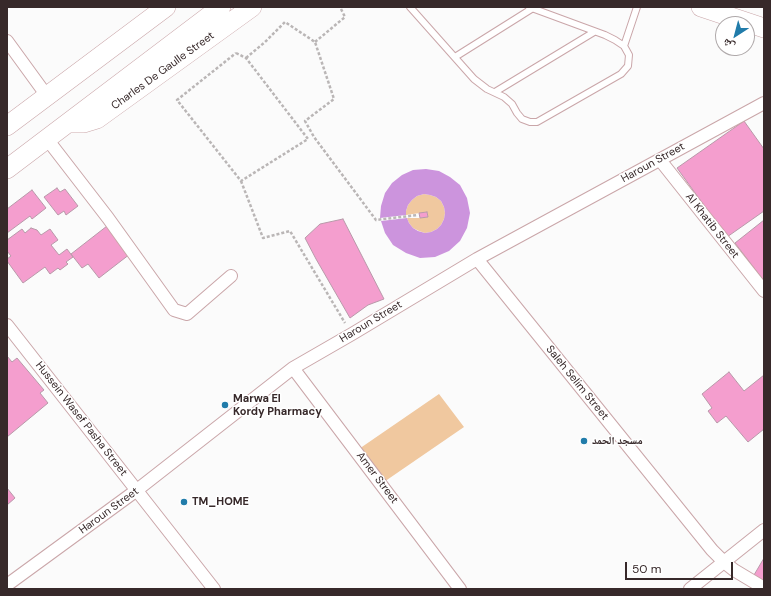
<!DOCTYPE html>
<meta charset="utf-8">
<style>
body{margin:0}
#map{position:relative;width:771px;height:596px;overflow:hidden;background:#fbfbfb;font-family:"DM Sans","Noto Naskh Arabic",sans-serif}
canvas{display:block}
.frame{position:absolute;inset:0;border:8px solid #37292a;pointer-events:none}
.north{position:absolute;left:715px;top:16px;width:40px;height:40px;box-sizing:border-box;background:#fff;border:1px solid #afa9aa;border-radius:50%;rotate:216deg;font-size:11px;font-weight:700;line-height:16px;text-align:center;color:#37292a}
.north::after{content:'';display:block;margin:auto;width:14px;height:18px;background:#217caa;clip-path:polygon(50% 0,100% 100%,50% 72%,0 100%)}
.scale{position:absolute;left:625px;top:562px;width:108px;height:18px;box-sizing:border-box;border:2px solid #37292a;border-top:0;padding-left:5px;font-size:12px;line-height:14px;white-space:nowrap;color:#37292a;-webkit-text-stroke:3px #fff;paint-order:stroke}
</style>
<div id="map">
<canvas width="771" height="596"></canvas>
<div class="frame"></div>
<div class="north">ش</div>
<div class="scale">50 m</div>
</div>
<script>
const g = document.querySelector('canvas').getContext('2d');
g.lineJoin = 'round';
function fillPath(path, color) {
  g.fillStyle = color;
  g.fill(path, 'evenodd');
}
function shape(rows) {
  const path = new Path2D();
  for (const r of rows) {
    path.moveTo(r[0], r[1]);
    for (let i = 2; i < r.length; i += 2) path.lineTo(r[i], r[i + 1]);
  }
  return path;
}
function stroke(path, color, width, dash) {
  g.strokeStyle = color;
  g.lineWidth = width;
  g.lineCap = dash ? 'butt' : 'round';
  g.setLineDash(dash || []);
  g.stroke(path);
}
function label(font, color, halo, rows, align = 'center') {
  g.font = font + ' "DM Sans","Noto Naskh Arabic",sans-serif';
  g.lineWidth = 3;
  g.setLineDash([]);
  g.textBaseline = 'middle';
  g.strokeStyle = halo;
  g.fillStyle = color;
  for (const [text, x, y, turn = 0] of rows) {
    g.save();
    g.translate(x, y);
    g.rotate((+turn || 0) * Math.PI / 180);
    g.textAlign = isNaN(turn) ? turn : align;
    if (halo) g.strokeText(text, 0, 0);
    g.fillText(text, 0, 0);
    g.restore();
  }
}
fillPath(shape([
 [424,194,430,195,436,197,441,201,444,207,445,213,444,219,441,225,437,229,431,232,425,233,419,231,413,228,409,223,407,218,420,218,428,217,427,212,406,215,406,211,408,205,412,200,417,196],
 [439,394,464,427,381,484,356,451]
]), '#f0c89f');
fillPath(shape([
 [426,169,439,171,450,177,460,185,467,198,470,213,467,228,460,241,449,251,435,257,420,258,406,253,393,245,385,233,381,221,407,218,409,223,413,228,418,231,425,233,431,232,437,229,441,225,444,219,445,213,444,207,441,201,436,197,430,195,424,194,417,196,412,200,408,205,406,211,406,215,380,218,381,206,385,193,392,183,402,175,413,170]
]), '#cc94dd');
const building = shape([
 [744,121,764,149,764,211,727,237,677,168,744,121],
 [57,188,60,192,65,189,78,206,66,215,64,211,58,215,44,197,57,188],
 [32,190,46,208,32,219,30,216,7,233,7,209,32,190],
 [427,212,428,217,420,218,419,213,427,212],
 [343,219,384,299,368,305,350,318,316,259,305,238,320,224,343,219],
 [764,220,764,281,735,243,764,220],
 [107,226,130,254,99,278,88,264,82,268,71,254,107,226],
 [31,228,37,230,41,235,50,229,58,240,51,245,59,255,67,249,73,257,66,262,68,264,60,270,58,268,50,274,45,267,23,283,7,261,7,259,11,256,7,251,7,240,22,229,25,233,31,228],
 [7,356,12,362,17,358,44,390,40,393,48,403,7,437,7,356],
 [729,372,744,391,764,375,764,429,748,442,726,416,717,423,708,411,712,408,702,394,729,372],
 [7,488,15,498,7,505,7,488],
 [764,558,764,581,754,575,764,558]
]);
fillPath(building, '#f49ece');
stroke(building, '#b899a9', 1);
const lane = shape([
 [410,7,474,79,487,89,504,97,512,104,517,113,522,119,530,122,537,122,621,74,628,66,629,55,624,46,615,40,605,35,529,7],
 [624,46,637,7],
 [455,57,533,8],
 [495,92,594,32]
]);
const street = shape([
 [7,41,47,96],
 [47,139,108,218,174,310,187,314,231,276],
 [660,160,764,291],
 [477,259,712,550,724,562,734,570,764,588],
 [7,325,214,589],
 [293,368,460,589],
 [7,585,137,490,293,368,352,334,477,259,764,103],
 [690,589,764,530]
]);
const primary = shape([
 [701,7,764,28],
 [70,123,84,123,97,119,252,7],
 [7,126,166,7],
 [7,169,221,7]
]);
stroke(lane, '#caa6a9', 8);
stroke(street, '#caa6a9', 14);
stroke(primary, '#caa6a9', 20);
stroke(shape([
 [315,42,345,17,340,7],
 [236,53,246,58,308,139,241,181,177,100,236,53],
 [246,58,265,42,285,22,315,42,334,99,305,121,314,137,376,220,418,215],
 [241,181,263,238,290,231,345,323]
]), '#bab6b6', 2.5, [3, 2]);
stroke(lane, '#fff', 6);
stroke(street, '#fff', 12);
stroke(primary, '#fff', 19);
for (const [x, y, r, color] of [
 [225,405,4,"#217caa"],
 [584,441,4,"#217caa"],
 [184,502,4,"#217caa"]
]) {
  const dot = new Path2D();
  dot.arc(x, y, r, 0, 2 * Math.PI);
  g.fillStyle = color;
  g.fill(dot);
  stroke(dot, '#fff', 1.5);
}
label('11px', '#37292a', '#fff', [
 ["Charles De Gaulle Street",163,71,-36],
 ["Haroun Street",653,163,-29],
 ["Al Khatib Street",712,226,52],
 ["Haroun Street",371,322,-31],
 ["Saleh Selim Street",577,383,51],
 ["Hussein Wasef Pasha Street",81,419,52],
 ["Amer Street",377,478,53],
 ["Haroun Street",109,511,-36]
]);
label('bold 11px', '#37292a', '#fff', [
 ["Marwa El",233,399],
 ["Kordy Pharmacy",233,412],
 ["مسجد الحمد",592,441],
 ["TM_HOME",192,502]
], 'left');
</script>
